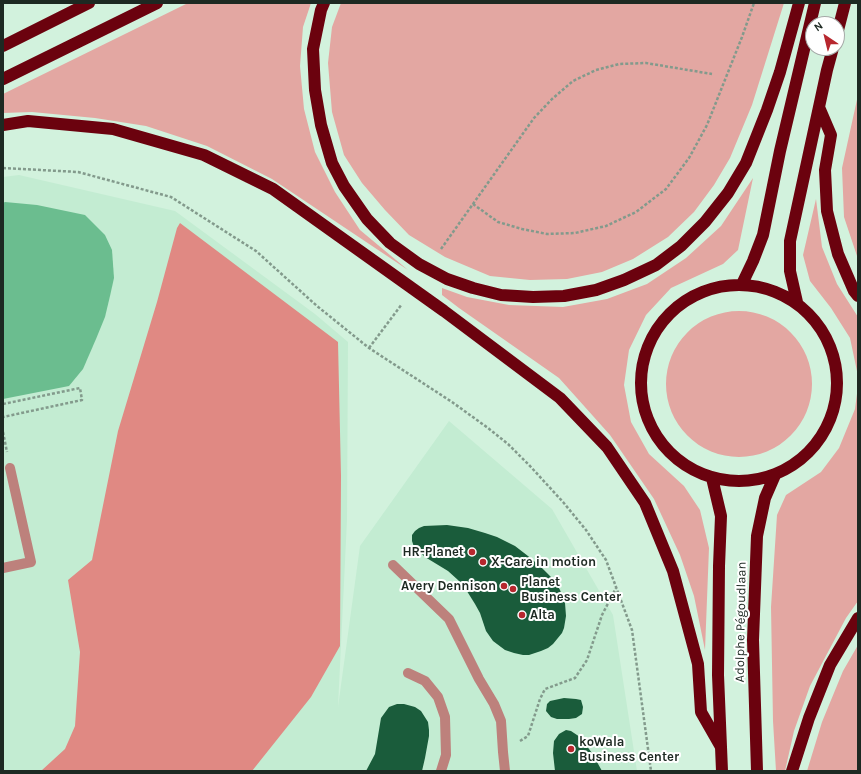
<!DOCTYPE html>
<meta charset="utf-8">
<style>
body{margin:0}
#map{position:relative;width:861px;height:774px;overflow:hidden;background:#d2f2dd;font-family:Karla,sans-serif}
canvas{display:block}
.frame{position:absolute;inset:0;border:4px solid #1d2922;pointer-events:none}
.north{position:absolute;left:805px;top:16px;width:40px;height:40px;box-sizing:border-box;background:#fff;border:1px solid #a5a9a7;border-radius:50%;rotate:325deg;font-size:11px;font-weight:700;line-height:16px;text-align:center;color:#1d2922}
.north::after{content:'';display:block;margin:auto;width:14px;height:18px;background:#b7272e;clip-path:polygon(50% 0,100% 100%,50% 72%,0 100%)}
</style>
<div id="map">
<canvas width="861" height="774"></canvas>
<div class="frame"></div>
<div class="north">N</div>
</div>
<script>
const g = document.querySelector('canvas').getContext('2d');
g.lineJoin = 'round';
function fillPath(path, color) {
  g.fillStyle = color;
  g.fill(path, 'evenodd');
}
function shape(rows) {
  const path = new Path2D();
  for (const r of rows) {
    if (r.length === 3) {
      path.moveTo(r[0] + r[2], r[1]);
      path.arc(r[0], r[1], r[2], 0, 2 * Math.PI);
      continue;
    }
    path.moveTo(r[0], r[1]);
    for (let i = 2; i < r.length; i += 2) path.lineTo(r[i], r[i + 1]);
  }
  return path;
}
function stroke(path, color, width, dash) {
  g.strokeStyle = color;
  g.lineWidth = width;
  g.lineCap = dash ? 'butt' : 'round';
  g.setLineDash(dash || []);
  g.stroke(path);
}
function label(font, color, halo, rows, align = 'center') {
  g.font = font + ' Karla,sans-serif';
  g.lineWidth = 4;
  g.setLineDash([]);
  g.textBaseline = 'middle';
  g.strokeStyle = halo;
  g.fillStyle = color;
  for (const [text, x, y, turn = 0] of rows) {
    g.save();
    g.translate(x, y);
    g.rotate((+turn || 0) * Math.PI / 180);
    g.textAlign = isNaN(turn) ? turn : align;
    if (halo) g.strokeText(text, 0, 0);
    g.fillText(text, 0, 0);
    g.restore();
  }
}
fillPath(shape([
 [19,175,175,211,315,314,348,342,347,520,338,707,360,546,449,421,552,509,613,615,637,771,3,771,3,177]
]), '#c3ecd2');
fillPath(shape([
 [188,3,311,3,303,27,300,66,304,109,315,152,335,192,360,230,408,270,272,179,207,146,146,126,95,118,32,112,3,113,3,94],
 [341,3,784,3,752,105,730,158,714,185,694,212,668,237,633,259,602,272,567,279,530,280,490,276,445,257,409,235,385,210,362,183,344,155,332,112,328,63,332,27],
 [858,95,858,259,844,217,842,168],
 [753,178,738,250,723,264,671,288,646,315,629,350,624,385,631,422,649,454,684,486,700,510,709,548,705,650,694,596,680,555,654,499,610,435,559,378,459,308,442,295,442,288,467,297,509,305,563,307,607,299,647,284,686,258,721,226],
 [816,199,822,247,837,284,858,317,858,376,850,338,831,308,810,281,803,255],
 [739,384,73],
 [858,386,858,601,846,618,810,686,794,731,785,771,776,771,773,721,771,607,777,515,786,495,821,472,839,448,855,409],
 [858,645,858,771,807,771,822,722,843,671]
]), '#e3a7a2');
fillPath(shape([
 [180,223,338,342,341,476,340,646,311,697,252,771,41,771,65,749,75,726,80,652,68,580,92,560,118,431,157,302,177,228]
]), '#e08983');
fillPath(shape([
 [5,202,37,205,85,215,105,235,112,250,114,278,110,296,105,317,96,339,83,369,69,386,3,399,3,203]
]), '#6bbd8f');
fillPath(shape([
 [447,525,468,528,485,533,497,537,515,546,528,556,541,567,555,581,560,590,565,603,566,616,564,628,562,633,553,644,548,648,541,651,529,655,523,655,514,653,505,650,493,641,486,631,480,613,475,604,465,588,458,580,448,571,425,557,414,547,412,541,412,535,415,531,419,528,424,526],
 [564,698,576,699,581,700,583,707,582,714,576,718,569,719,557,719,551,717,546,711,547,704,550,701],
 [397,704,404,704,415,707,421,711,428,722,429,730,429,736,425,758,422,771,366,771,375,754,381,718,389,707],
 [566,730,571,731,580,737,592,753,602,771,555,771,553,753,554,741,559,734]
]), '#1a5c3b');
stroke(shape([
 [3,168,78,172,171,197,256,251,317,306,369,348,452,402,488,428,508,444,530,466,563,502,586,530,606,560,632,630,651,771],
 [473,204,498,222,522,229,547,234,575,233,606,226,636,212,666,189,689,158,707,125,742,37,754,3],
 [441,249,534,118,552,99,573,81,596,70,619,64,646,63,712,74],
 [369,348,402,304],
 [3,404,80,388,82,400,3,417],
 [3,432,7,452],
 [520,741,528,736,540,699,545,689,575,678,587,660,602,615,616,588]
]), '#839a8c', 2.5, [3, 2]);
stroke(shape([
 [393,565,449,619,479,679,494,704,501,721,503,752,505,771],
 [3,568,31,562,10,468],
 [408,673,425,681,438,697,445,717,446,755,441,771]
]), '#bd817c', 10);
stroke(shape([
 [324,3,321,10,313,49,315,90,321,125,332,163,344,186,367,219,390,243,419,264,447,279,473,288,501,295,533,297,564,296,596,290,624,280,656,265,681,246,705,222,728,193,746,163,767,110,780,72,799,3],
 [837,34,845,3],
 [3,46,89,3],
 [3,79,157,3],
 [819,107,831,135,825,170,827,211,838,254,854,291,858,296],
 [3,125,28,121,113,129,204,155,273,189,444,311,560,398,607,447,645,503,673,571,698,664,701,712,721,747],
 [742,284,753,261,763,235,780,151,815,3],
 [739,383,98],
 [797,302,790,271,790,241,827,70,833,48],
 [712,478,721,516,719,566,718,675,722,771],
 [757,771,753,640,757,536,765,498,775,475],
 [792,771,809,718,830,665,858,618]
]), '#6b020e', 12);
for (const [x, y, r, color] of [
 [472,552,4,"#b7272e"],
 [483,562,4,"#b7272e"],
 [504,586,4,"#b7272e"],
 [513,589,4,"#b7272e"],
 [522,615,4,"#b7272e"],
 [571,749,4,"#b7272e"]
]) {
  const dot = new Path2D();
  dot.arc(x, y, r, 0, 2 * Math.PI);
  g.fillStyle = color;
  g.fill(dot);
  stroke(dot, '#fff', 1.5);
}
label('bold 13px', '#1d2922', '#fff', [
 ["HR-Planet",464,552,"right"],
 ["X-Care in motion",491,562],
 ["Planet",521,582],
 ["Business Center",521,597],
 ["Avery Dennison",496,586,"right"],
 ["Alta",530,615],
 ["koWala",579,742],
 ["Business Center",579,757]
], 'left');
label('13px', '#1d2922', '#fff', [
 ["Adolphe Pégoudlaan",741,622,-89]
]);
</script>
